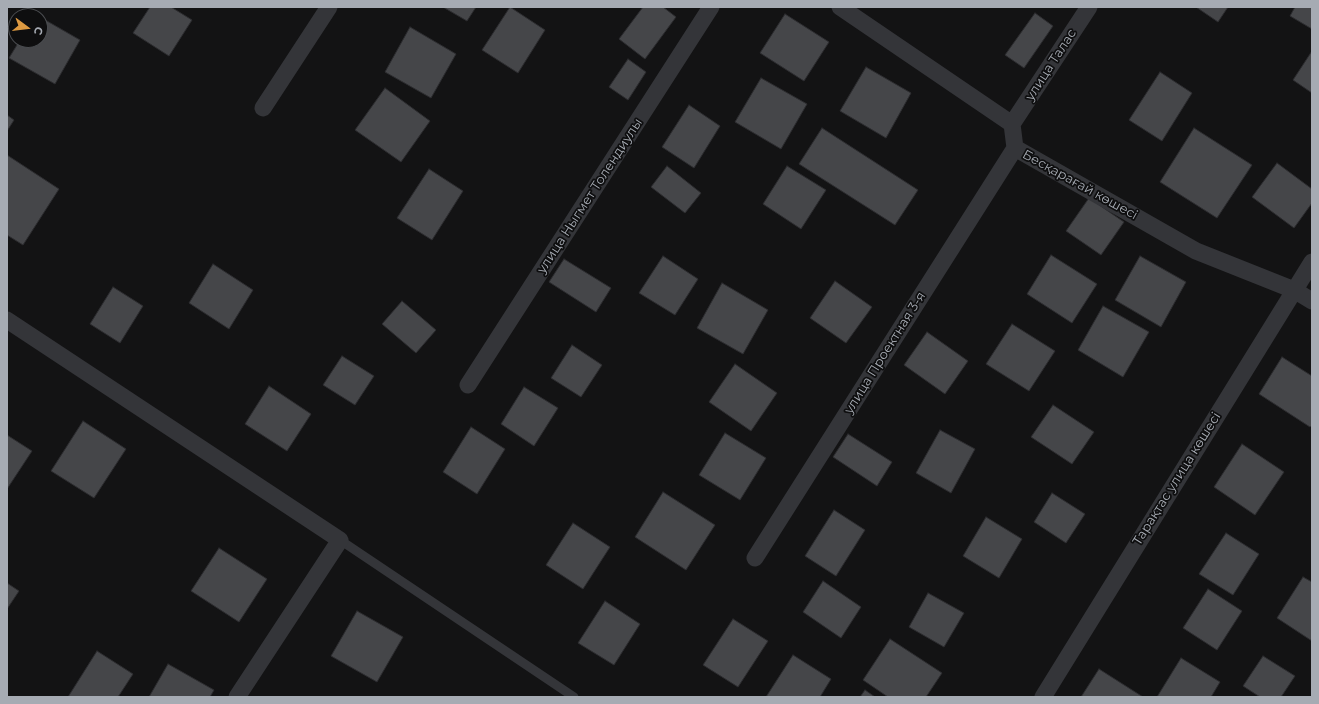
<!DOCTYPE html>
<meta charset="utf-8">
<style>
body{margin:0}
#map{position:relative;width:1319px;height:704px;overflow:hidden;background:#131314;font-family:Montserrat,sans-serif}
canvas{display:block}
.frame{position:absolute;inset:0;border:8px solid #a6abb3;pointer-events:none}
.north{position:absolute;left:8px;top:8px;width:40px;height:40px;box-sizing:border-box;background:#0e0e0f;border:1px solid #4b4d51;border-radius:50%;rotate:105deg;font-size:11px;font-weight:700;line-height:16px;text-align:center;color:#a6abb3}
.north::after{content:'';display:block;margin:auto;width:14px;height:18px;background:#dd9941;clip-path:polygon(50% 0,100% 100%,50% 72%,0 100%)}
</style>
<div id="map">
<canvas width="1319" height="704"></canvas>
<div class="frame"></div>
<div class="north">С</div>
</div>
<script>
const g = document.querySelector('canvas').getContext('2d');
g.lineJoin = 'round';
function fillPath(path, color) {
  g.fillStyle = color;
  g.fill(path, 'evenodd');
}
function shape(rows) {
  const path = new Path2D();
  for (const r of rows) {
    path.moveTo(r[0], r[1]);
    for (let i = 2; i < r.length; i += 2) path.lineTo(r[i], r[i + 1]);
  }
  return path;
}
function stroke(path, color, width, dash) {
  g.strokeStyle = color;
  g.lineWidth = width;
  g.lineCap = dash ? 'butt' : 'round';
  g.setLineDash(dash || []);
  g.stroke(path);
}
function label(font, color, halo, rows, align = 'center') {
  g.font = font + ' Montserrat,sans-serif';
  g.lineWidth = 3.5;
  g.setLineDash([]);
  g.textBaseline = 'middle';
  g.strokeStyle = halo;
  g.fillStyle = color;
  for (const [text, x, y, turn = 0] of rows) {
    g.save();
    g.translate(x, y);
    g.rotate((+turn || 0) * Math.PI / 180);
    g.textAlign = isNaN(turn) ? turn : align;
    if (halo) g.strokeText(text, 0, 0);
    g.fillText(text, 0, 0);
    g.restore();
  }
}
const building = shape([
 [150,7,171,7,192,20,169,56,133,33,150,7],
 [443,7,476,7,467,21,443,7],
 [510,7,545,30,518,73,482,50,510,7],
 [643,7,663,7,676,17,645,59,619,39,643,7],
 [1196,7,1228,7,1218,22,1196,7],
 [1295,7,1312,7,1312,29,1290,16,1295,7],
 [1035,13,1053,26,1024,68,1005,55,1035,13],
 [785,14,829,42,804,81,760,53,785,14],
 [40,17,80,40,55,84,9,58,20,40,40,40,40,17],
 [410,27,456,54,431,98,385,72,410,27],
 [1312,51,1312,93,1293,80,1312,51],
 [628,59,646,72,628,100,609,87,628,59],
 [866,67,911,93,886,138,840,111,866,67],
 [1160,72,1192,93,1162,141,1129,120,1160,72],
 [761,78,807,104,781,149,735,122,761,78],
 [385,88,430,121,401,162,355,130,385,88],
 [689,105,720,126,694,168,662,147,689,105],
 [7,115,14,120,7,131,7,115],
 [822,128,918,190,895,225,799,164,822,128],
 [1194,128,1252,165,1217,218,1160,182,1194,128],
 [7,155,59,189,23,245,7,235,7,155],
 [1277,163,1312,189,1312,203,1294,228,1252,197,1277,163],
 [667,166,701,193,685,213,651,187,667,166],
 [787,166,826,190,801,229,763,204,787,166],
 [429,169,463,191,432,240,397,218,429,169],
 [1089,198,1124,222,1101,255,1066,231,1089,198],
 [1051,255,1097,284,1072,323,1027,294,1051,255],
 [663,256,698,279,675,315,639,293,663,256],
 [1140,256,1186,282,1161,327,1115,300,1140,256],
 [564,259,611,288,596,312,549,282,564,259],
 [213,264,253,290,229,329,189,303,213,264],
 [835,281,872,307,846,343,810,318,835,281],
 [722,283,768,310,743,354,697,328,722,283],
 [113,287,143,306,120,343,90,324,113,287],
 [402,301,436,330,416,353,382,324,402,301],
 [1103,306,1149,332,1123,377,1078,350,1103,306],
 [1012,324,1055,351,1029,391,986,364,1012,324],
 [927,332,968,361,945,394,904,365,927,332],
 [572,345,602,365,581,397,551,378,572,345],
 [342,356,374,376,355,405,323,385,342,356],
 [1282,357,1312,376,1312,425,1310,427,1259,394,1282,357],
 [735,364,777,393,751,431,709,402,735,364],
 [269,386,311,414,287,451,245,424,269,386],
 [524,387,558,408,534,446,501,424,524,387],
 [1053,405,1094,432,1072,464,1031,437,1053,405],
 [83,421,126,449,94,498,51,471,83,421],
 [471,427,505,449,477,494,443,472,471,427],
 [940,430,975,449,951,493,916,473,940,430],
 [725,433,766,458,740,500,699,475,725,433],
 [848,434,892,462,877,486,833,457,848,434],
 [7,435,32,451,7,489,7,435],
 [1242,444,1284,472,1255,515,1214,487,1242,444],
 [663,492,715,525,686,570,635,537,663,492],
 [1052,493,1085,514,1066,543,1034,522,1052,493],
 [834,510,865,530,836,576,805,556,834,510],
 [986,517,1022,539,999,578,963,556,986,517],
 [573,523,610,547,583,589,546,565,573,523],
 [1226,533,1259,554,1233,595,1199,574,1226,533],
 [219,548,267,579,239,622,191,591,219,548],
 [1303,577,1312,582,1312,641,1277,618,1303,577],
 [823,581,861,607,841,638,803,612,823,581],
 [7,583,19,591,7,609,7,583],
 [1208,589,1242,611,1217,650,1183,628,1208,589],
 [928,593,964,613,944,647,909,627,928,593],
 [605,601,640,624,614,665,578,643,605,601],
 [357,611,403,637,377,682,331,656,357,611],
 [733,619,768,641,738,687,703,665,733,619],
 [890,639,942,673,926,697,888,697,863,680,890,639],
 [97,651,133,674,118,697,68,697,97,651],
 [793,655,831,679,820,697,766,697,793,655],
 [1263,656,1295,676,1281,697,1260,697,1243,686,1263,656],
 [1181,658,1220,682,1211,697,1157,697,1181,658],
 [168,664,214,690,210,697,149,697,168,664],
 [1099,669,1143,697,1081,697,1099,669],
 [865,690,875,697,860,697,865,690]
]);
fillPath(building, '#454649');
stroke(building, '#2d2d30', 1);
stroke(shape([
 [340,540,574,697]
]), '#343539', 9);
stroke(shape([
 [840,7,1012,124,1015,148,1196,251,1294,290,1312,301],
 [263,108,329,7],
 [1012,124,1089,7],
 [7,320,340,540,237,697],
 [468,385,711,7],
 [755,558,1015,148],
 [1043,697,1312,262]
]), '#343539', 17);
label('13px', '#a6abb3', '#0e0e0f', [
 ["улица Талас",1051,65,-57],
 ["Бесқарағай көшесі",1080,185,29],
 ["улица Ныгмет Толендиулы",590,196,-57],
 ["улица Проектная 3-я",885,353,-58],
 ["Тарақтас улица көшесі",1177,479,-58]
]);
</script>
